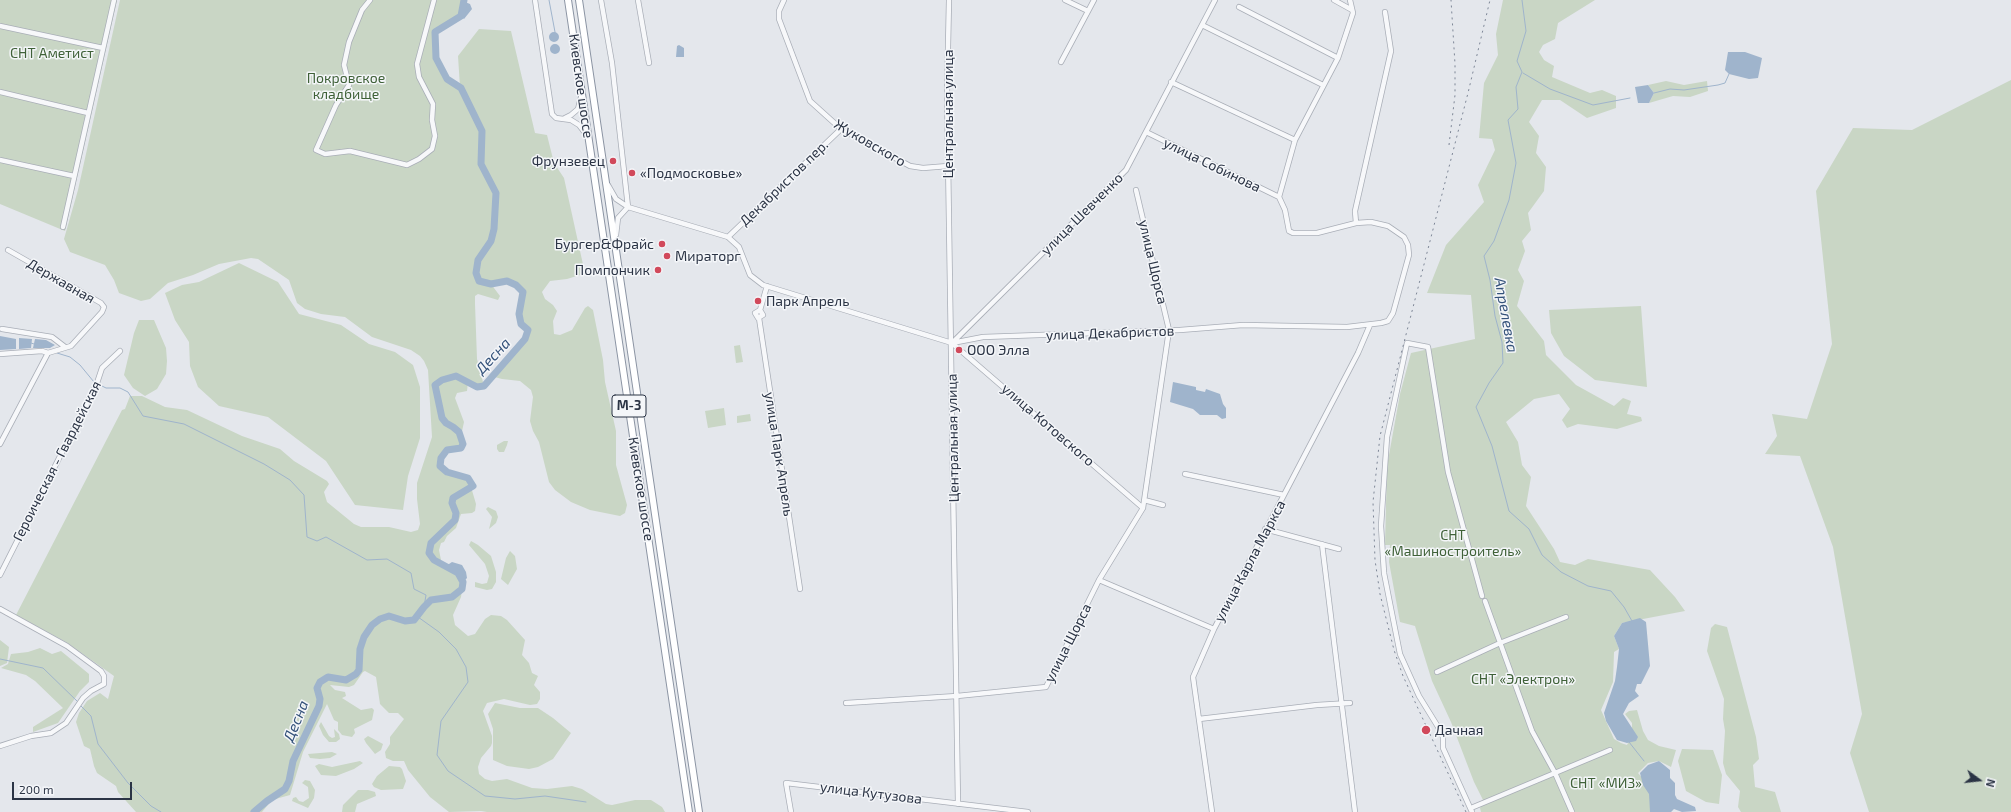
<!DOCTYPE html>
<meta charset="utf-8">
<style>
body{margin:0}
#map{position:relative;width:2011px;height:812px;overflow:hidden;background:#e4e7ec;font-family:"Exo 2",sans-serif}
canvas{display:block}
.north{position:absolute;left:1959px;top:760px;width:40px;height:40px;-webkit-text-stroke:3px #f4f6f9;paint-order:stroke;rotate:105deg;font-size:11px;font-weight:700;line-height:16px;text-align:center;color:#2b3445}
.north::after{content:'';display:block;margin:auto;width:14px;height:18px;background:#2b3445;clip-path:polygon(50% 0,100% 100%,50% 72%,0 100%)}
.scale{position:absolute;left:12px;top:782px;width:120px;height:18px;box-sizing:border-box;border:2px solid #2b3445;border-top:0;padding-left:5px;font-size:12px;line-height:14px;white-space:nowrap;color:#2b3445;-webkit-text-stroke:3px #f4f6f9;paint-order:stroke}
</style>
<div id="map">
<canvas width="2011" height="812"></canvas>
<div class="north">N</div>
<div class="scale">200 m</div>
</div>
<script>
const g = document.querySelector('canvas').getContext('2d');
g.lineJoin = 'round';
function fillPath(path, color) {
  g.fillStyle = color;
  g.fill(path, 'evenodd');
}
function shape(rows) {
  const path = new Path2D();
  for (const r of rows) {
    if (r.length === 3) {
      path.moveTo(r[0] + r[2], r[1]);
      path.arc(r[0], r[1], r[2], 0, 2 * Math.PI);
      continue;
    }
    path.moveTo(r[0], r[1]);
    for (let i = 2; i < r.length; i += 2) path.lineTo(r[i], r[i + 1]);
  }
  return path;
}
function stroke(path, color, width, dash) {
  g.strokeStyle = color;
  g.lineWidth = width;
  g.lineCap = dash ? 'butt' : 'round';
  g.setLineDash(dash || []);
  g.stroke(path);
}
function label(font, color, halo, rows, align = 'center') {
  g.font = font + ' "Exo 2",sans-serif';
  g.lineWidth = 3;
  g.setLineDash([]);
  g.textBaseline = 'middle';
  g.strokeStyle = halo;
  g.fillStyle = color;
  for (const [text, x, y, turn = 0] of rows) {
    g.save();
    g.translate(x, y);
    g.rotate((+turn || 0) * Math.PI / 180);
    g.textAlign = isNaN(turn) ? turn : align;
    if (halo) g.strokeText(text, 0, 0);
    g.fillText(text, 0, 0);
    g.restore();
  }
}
fillPath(shape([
 [0,0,117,0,65,231,0,204],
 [120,0,464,0,461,16,435,32,436,59,447,79,460,87,458,56,479,29,511,31,535,133,547,135,554,163,564,178,584,269,580,275,567,279,550,281,542,292,545,299,553,305,557,311,553,321,554,334,560,335,572,330,585,308,588,306,593,310,603,360,605,382,616,431,616,465,627,505,625,513,620,516,590,510,571,502,555,490,549,482,539,442,533,431,530,421,533,397,531,390,520,381,502,379,491,376,525,339,528,330,521,324,519,314,523,292,516,285,507,281,491,284,500,296,498,300,478,294,475,296,475,304,477,359,484,386,477,387,468,382,467,391,457,393,455,398,464,422,461,436,462,446,461,448,447,450,439,463,442,469,447,472,468,478,471,481,473,486,471,487,476,504,475,511,472,513,461,514,456,528,447,536,444,542,441,543,439,550,441,560,439,563,458,573,463,582,461,597,453,615,455,625,468,636,475,634,485,619,491,615,501,616,507,620,525,640,522,655,529,663,532,673,538,676,534,685,540,692,540,699,537,704,530,705,504,699,487,703,483,711,492,736,492,743,491,746,481,758,478,767,479,774,485,779,492,781,507,779,532,788,547,789,572,786,582,789,606,804,612,805,635,800,651,800,662,807,665,812,487,812,481,811,449,812,430,797,408,770,404,761,393,761,386,758,385,752,390,744,390,737,404,719,398,713,389,713,380,704,376,677,365,671,363,672,354,685,349,687,330,685,335,690,345,692,346,696,342,698,361,710,372,708,374,710,372,720,354,729,355,733,352,737,342,735,338,730,338,722,334,720,327,704,303,752,290,795,272,800,262,812,136,812,118,792,116,786,97,773,94,766,90,749,84,746,76,722,79,713,87,701,100,693,108,699,114,676,66,642,16,615,122,410,125,409,130,396,142,396,165,407,187,410,242,436,280,449,294,461,327,481,329,484,324,492,327,502,354,524,361,527,389,527,411,532,418,530,420,524,417,499,417,483,432,437,428,370,424,361,420,356,411,350,372,337,345,317,321,314,305,309,297,303,289,280,258,259,251,258,219,264,193,275,168,283,150,299,141,301,119,293,114,280,105,265,70,252,64,239,78,190],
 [1503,0,1595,0,1558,23,1555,39,1543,45,1539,52,1544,60,1554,66,1552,77,1590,93,1602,90,1616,96,1616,108,1587,118,1560,100,1542,100,1529,122,1539,136,1536,153,1546,167,1544,191,1528,213,1531,230,1522,241,1525,251,1518,270,1524,281,1517,306,1544,341,1546,355,1576,385,1614,406,1623,398,1631,401,1627,414,1641,417,1642,421,1617,429,1578,424,1567,428,1562,420,1570,409,1559,394,1534,399,1506,422,1518,442,1522,465,1531,477,1526,506,1554,549,1560,562,1575,565,1588,559,1650,570,1675,597,1685,611,1622,623,1614,636,1619,649,1614,652,1613,682,1601,710,1614,739,1621,743,1627,745,1632,735,1632,723,1625,714,1629,711,1637,710,1643,731,1648,740,1659,746,1676,750,1671,767,1659,761,1648,763,1638,773,1651,788,1653,812,1481,812,1480,808,1484,802,1474,782,1451,722,1432,681,1415,626,1400,622,1389,562,1390,545,1385,545,1387,466,1400,394,1411,353,1475,339,1471,295,1427,293,1446,245,1484,202,1478,185,1495,150,1492,139,1479,138,1484,83,1498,55,1496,34],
 [2011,80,2011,812,1869,812,1850,753,1862,714,1833,547,1800,456,1765,454,1777,436,1772,414,1807,419,1832,344,1816,191,1853,128,1912,130],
 [1666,81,1684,85,1707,81,1708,91,1690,97,1673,96,1649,103,1654,93,1648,85],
 [239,263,278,282,299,314,341,325,369,344,395,352,413,365,420,387,420,438,408,476,403,510,355,505,326,461,268,417,219,406,198,387,190,366,189,342,175,320,165,293,182,285,199,282],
 [1641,306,1647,387,1595,380,1564,356,1551,333,1549,310],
 [139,320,154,320,166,348,167,361,166,374,157,389,145,396,133,388,124,375,134,333],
 [740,345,743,362,736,363,734,346],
 [724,408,726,425,708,428,705,411],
 [750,414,751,421,737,423,737,416],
 [504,441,508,441,507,445,504,452,499,452,497,449,497,445],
 [488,507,496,511,498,517,496,523,489,529,492,517,486,509],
 [471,541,478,545,491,556,496,572,496,582,492,589,487,590,475,587,475,582,482,584,487,583,489,576,485,564,469,545],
 [510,551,515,556,517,569,508,585,501,579,506,558],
 [1715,624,1727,627,1756,737,1759,759,1753,765,1755,787,1775,792,1781,812,1741,812,1738,807,1740,791,1726,774,1723,763,1725,731,1723,719,1724,699,1707,651,1711,628],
 [0,640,9,647,7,663,0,666],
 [40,648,52,654,61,651,89,674,89,682,80,691,58,723,33,732,33,727,63,708,35,681,26,675,1,668,8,664,11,654,28,652],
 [495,703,520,708,538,708,553,718,571,733,553,759,538,767,529,769,507,766,493,760,493,729,488,714],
 [321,722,329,736,332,738,335,737,334,729,339,734,340,739,336,742,329,742,323,735,319,726],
 [368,736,383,744,381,750,375,754,366,743,364,739],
 [1682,749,1713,750,1722,775,1719,804,1706,802,1686,791,1678,761],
 [332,752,337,754,330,758,320,759,310,758,308,754],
 [360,761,363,763,354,769,336,776,321,775,315,766,319,764,332,767],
 [389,766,400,767,402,769,406,781,403,789,381,790,374,787,372,784,377,776],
 [305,780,310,781,315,790,314,798,308,808,292,801,293,798,296,797,299,801,303,802,309,798,308,787,302,783],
 [358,790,368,790,375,792,376,796,357,804,355,812,342,812,343,805]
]), '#c9d6c5');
fillPath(shape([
 [465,2,470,4,472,9,464,19,461,16],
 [554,37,5],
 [555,49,5],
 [679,45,684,48,684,57,676,57,677,46],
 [1728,52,1745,52,1762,58,1758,78,1749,79,1729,74,1725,70],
 [1648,85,1654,93,1649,103,1638,103,1635,87],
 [0,336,16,339,16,349,0,350],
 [19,338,32,339,31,348,19,349],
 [35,339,46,340,55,345,50,348,33,348],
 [1173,382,1196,387,1196,390,1205,392,1206,389,1220,394,1223,404,1226,408,1226,418,1222,419,1217,415,1200,415,1193,409,1170,402],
 [452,562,462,565,466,572,467,578,463,582,458,573,446,566],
 [1640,618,1646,622,1650,666,1641,684,1637,684,1635,691,1639,696,1629,703,1623,714,1638,737,1636,741,1627,743,1617,740,1606,721,1604,713,1615,681,1617,667,1619,649,1614,636,1622,623],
 [1659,761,1670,770,1670,778,1675,783,1675,795,1677,799,1695,807,1696,811,1682,812,1674,809,1671,812,1650,812,1649,794,1643,785,1640,773,1648,765]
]), '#9fb4cc');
stroke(shape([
 [549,0,555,32],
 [1522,0,1526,31,1517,61,1522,72,1516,87,1518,109,1508,120,1516,163,1509,200,1494,241,1484,256,1490,280,1495,316,1502,342,1503,363,1489,383,1476,407,1492,446,1509,511,1529,529,1542,555,1561,572,1588,586,1611,591,1624,607,1632,621],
 [1523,73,1550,89,1593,105,1630,98],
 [1654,93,1670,89,1684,90,1718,85,1725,83,1729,74],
 [31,343,34,344],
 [57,353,70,357,80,365,94,382],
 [100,385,106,388,120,388,128,392,143,416,184,424,264,464,290,480,304,495,307,537,317,541,326,537,367,560,387,559,411,573,414,589,426,595,424,607],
 [418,617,439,632,456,649,466,667,468,682,441,721,437,755,448,771,485,796,515,799,545,796,586,802],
 [0,659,43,668,78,702],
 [80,705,91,716,98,744,128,783,151,806,161,812],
 [1629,742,1644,761]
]), '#9fb4cc', 1);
stroke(shape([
 [254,812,267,801,285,789,289,781,293,761,319,706,320,699,317,688,320,682,328,677,346,680,356,674,359,670,360,649,364,637,372,625,380,619,389,616,405,621,414,620,424,607,431,600,452,597,462,589,463,582,458,573,434,560,429,553,431,543,455,520,456,513,452,503,453,498,473,486,468,478,447,472,440,466,441,458,447,450,461,448,463,444,459,432,453,427,446,423,442,418,435,385,442,380,456,376,477,387,484,386,525,339,528,330,521,324,519,314,523,292,516,285,507,281,491,284,479,281,476,273,478,260,491,241,494,229,496,193,481,164,482,131,461,88,447,79,436,58,435,32,461,16,464,0]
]), '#9fb4cc', 7);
const minor = shape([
 [370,0,362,10,349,42,344,65,349,85,336,105,316,150,325,154,350,151,407,165,419,159,432,149,435,136,432,120,433,104,419,77,417,64,434,0],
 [535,0,552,114,556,118,571,120,579,125,588,137],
 [601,0,612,63,628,207],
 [638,0,649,63],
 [784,0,779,11,779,19,810,101,841,129,910,166,923,168,948,166],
 [949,0,947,94,958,804],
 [1065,0,1088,11],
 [1334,0,1352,10],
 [1239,7,1338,58],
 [1202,25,1323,85],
 [0,26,103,48],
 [1061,62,1094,0],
 [1171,82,1295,140],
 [0,92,88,113],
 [565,118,571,115,578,109,581,97],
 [1146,132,1279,197],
 [0,160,74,176],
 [608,185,616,199,628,207,728,237,739,247,750,275,763,285,952,343,983,337,1180,330,1243,325,1347,327,1381,323,1388,321,1393,313,1409,255,1408,245,1404,237,1388,226,1371,222,1356,223,1317,233,1293,233,1289,231,1285,210,1279,197,1295,140,1338,58,1353,13,1350,0],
 [1356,223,1355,211,1391,51,1385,12],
 [63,227,114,0],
 [616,235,618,218,628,207],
 [728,237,841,129],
 [760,310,763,315,758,318,755,313,760,310,767,286],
 [759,318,800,589],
 [2,329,52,337,65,347],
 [0,354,42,351,48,353],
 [0,444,48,353,71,346,102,312,104,307,101,303,8,250],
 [1185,474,1284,495],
 [1144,500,1163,505],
 [1143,508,952,343,1126,170,1215,0],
 [1265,529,1339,549],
 [1322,544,1355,812],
 [0,575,97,383,102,368,120,351],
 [1099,580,1214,629],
 [1485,601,1532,731,1555,773,1572,812],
 [0,609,67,646,101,671,104,676,104,684,91,691,83,698,66,723,51,733,31,736,0,746],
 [1437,672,1500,643,1566,617],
 [846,703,957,696,1046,687,1099,580,1143,508,1169,330,1136,190],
 [1199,719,1317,705,1350,703],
 [1471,808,1610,750],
 [791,812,786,783,1028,812],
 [1212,812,1193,677,1214,629,1358,353,1370,325],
 [1472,812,1443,748,1443,737,1440,730,1419,696,1400,654,1384,573,1381,526,1387,437,1407,343,1428,347,1448,472,1482,596]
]);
const highway = shape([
 [568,0,689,812],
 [579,0,699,812]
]);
stroke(minor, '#a9aeb7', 6);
stroke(highway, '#8b94a3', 8);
stroke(minor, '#f7f8fa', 4.5);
stroke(highway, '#fff', 6);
stroke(shape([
 [1449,145,1455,95,1455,64,1451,0],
 [1466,812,1403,676,1394,650,1380,594,1375,560,1373,502,1380,436,1468,93,1490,0]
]), '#7d8696', 1, [2, 4]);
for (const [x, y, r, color] of [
 [613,161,4,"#d1495b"],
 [632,173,4,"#d1495b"],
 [662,244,4,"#d1495b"],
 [667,256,4,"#d1495b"],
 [658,270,4,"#d1495b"],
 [758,301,4,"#d1495b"],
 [959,350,4,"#d1495b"],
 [1426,730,5,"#d1495b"]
]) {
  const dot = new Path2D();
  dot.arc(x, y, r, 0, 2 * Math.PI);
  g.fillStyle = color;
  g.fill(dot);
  stroke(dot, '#f4f6f9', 1.5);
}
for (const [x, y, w] of [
 [629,406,34]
]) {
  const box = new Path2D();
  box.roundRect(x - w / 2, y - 11, w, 22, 3);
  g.fillStyle = '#f4f6f9';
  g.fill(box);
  stroke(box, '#2b3445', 1);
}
label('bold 13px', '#2b3445', null, [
 ["М-3",629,406]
]);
label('14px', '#3f6138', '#f4f6f9', [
 ["СНТ Аметист",52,53],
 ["Покровское",346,78],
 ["кладбище",346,94],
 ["СНТ",1453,535],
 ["«Машиностроитель»",1453,551],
 ["СНТ «Электрон»",1523,679],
 ["СНТ «МИЗ»",1606,783]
]);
label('14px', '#2b3445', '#f4f6f9', [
 ["Киевское шоссе",581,86,82],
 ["Центральная улица",948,114,-90],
 ["Жуковского",870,143,30],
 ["улица Собинова",1212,165,26],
 ["Декабристов пер.",784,183,-44],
 ["улица Шевченко",1082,214,-45],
 ["улица Щорса",1153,262,77],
 ["Державная",61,281,30],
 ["улица Декабристов",1110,333,-2],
 ["улица Котовского",1048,425,41],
 ["Центральная улица",953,438,-91],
 ["улица Парк Апрель",779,454,81],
 ["Героическая - Гвардейская",57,461,-63],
 ["Киевское шоссе",641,489,81],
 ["улица Карла Маркса",1250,561,-62],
 ["улица Щорса",1068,643,-63],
 ["улица Кутузова",871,793,7]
]);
label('14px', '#2b3445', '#f4f6f9', [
 ["Фрунзевец",605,161,"right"],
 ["«Подмосковье»",640,173],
 ["Бургер&Фрайс",654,244,"right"],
 ["Мираторг",675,256],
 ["Помпончик",650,270,"right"],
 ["Парк Апрель",766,301],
 ["ООО Элла",967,350],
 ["Дачная",1435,730]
], 'left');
label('italic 15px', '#34527a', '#f4f6f9', [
 ["Апрелевка",1506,315,80],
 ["Десна",493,356,-47],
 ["Десна",296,721,-68]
]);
</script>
